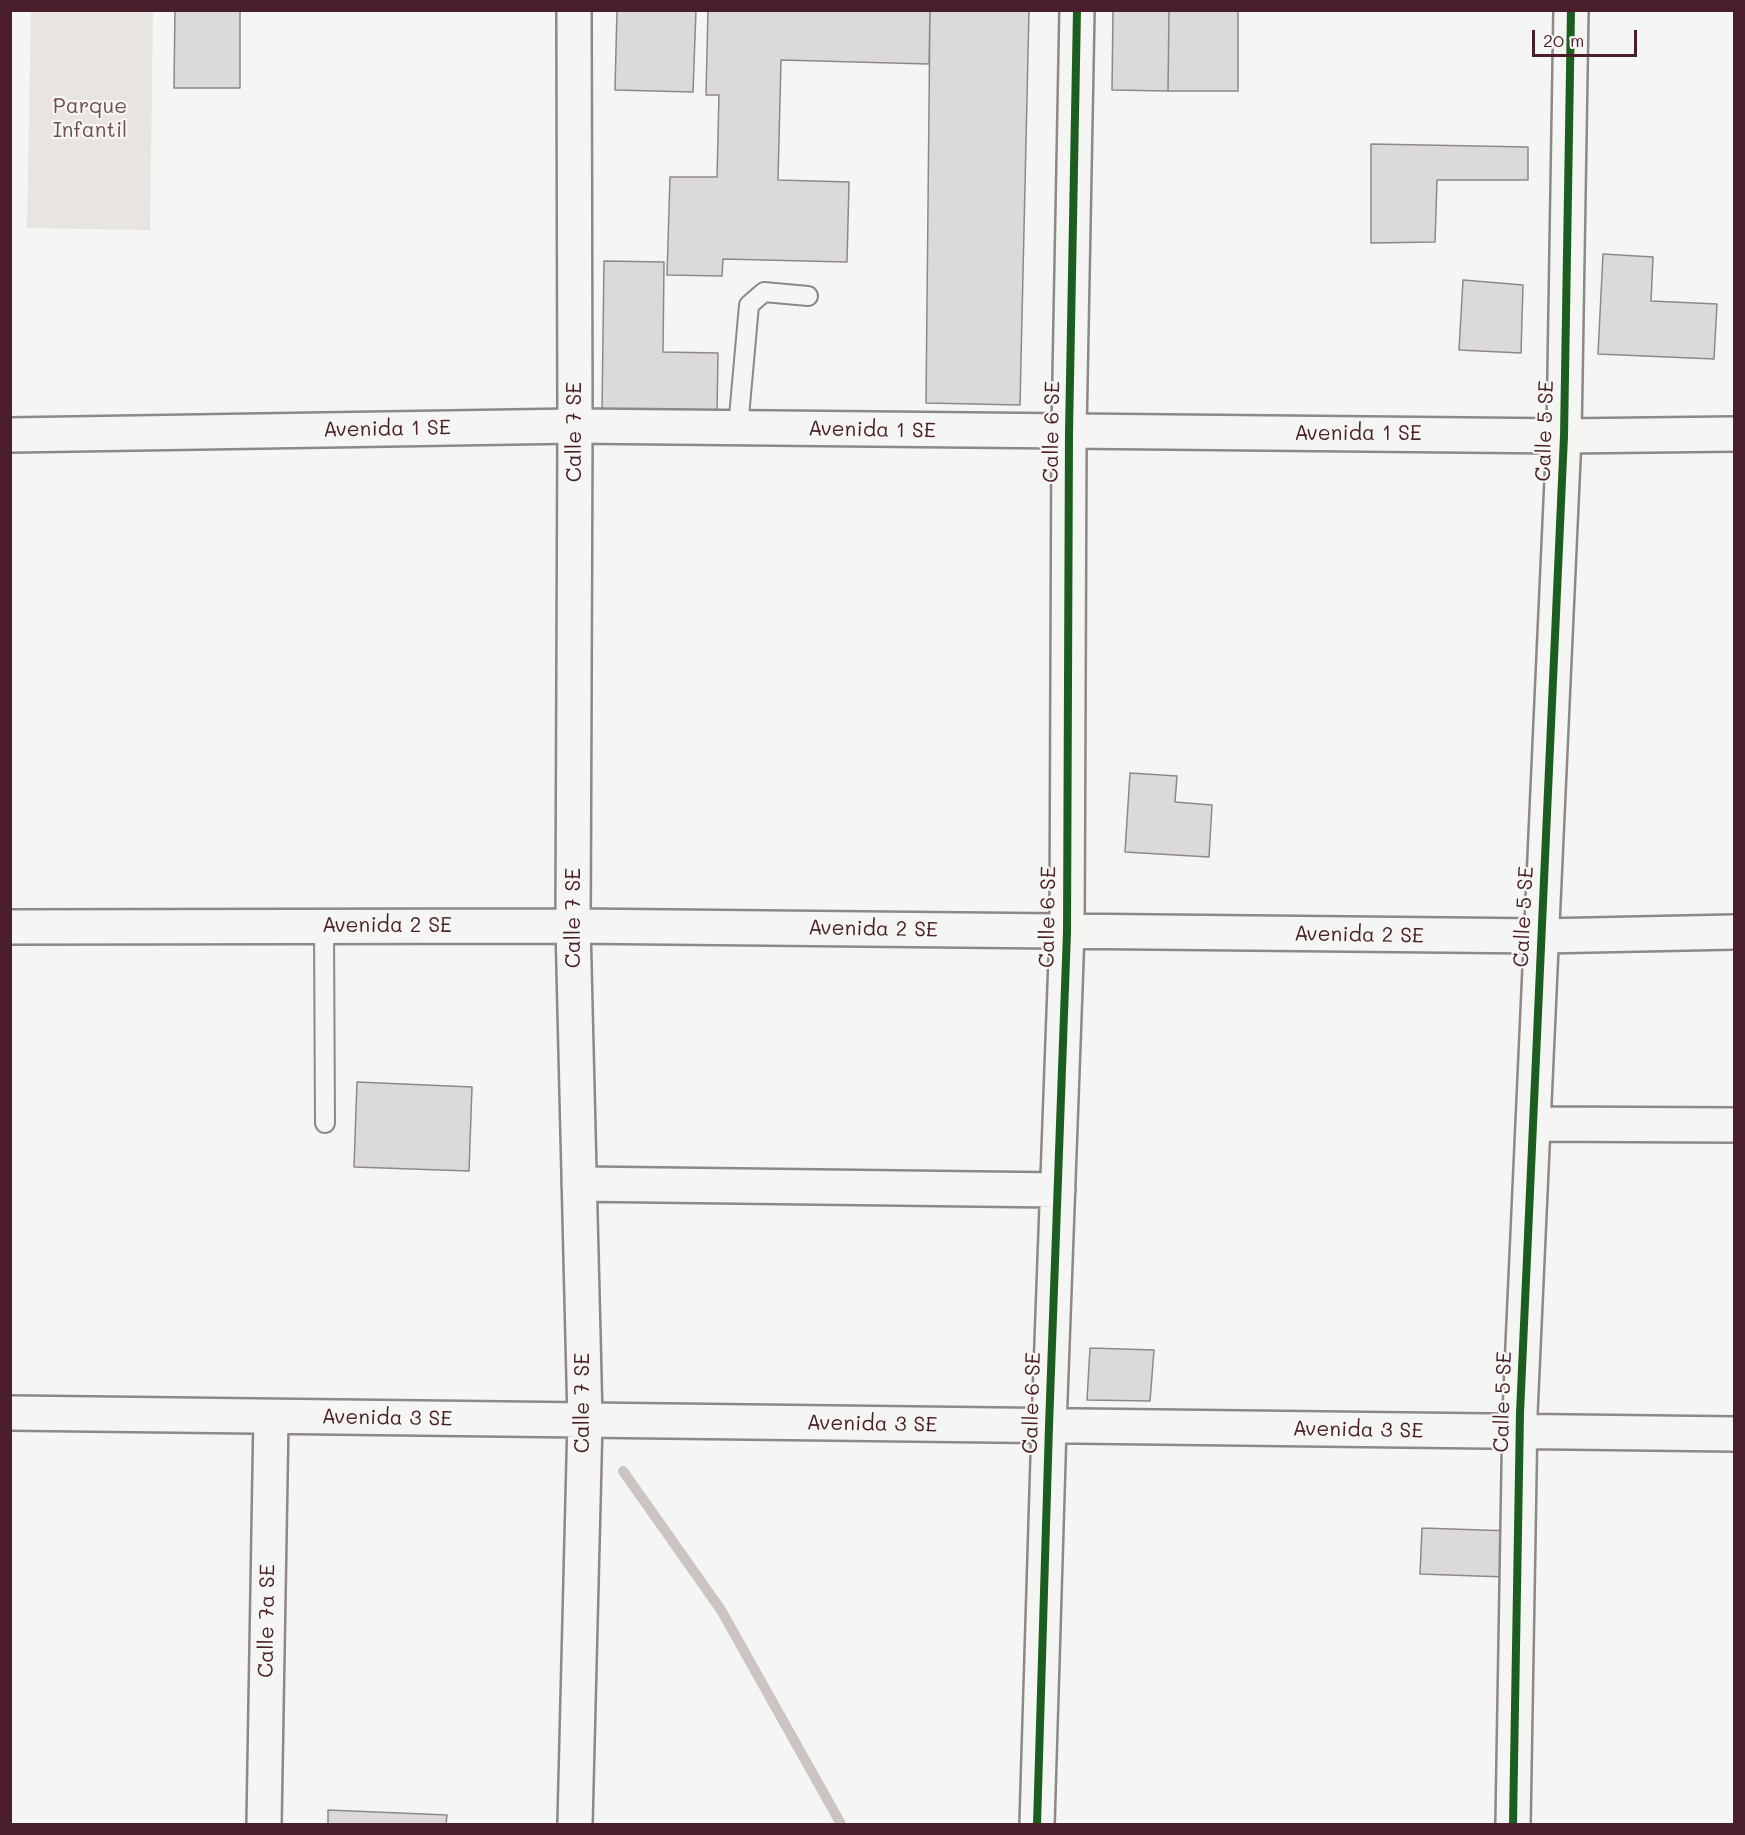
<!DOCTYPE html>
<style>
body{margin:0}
#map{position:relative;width:1745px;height:1835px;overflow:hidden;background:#f5f5f3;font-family:Mali,sans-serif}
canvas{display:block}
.frame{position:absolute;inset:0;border:12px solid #4a1f2b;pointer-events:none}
.scale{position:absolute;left:1532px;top:30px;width:105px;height:27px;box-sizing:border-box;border:3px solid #4a1f2b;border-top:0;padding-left:8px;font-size:18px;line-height:21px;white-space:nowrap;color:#4a1f2b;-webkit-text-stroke:4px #f6f6f2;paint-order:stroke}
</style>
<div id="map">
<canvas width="1745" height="1835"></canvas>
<div class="frame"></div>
<div class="scale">20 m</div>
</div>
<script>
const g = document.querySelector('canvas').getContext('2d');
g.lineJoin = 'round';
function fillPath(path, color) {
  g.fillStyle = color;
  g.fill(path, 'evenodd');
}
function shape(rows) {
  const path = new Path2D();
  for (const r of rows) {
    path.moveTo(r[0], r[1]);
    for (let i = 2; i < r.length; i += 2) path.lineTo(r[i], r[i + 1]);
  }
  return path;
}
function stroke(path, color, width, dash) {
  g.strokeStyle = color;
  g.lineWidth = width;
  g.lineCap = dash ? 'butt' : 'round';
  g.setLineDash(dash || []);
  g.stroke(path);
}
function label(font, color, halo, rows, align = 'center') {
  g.font = font + ' Mali,sans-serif';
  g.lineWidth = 4.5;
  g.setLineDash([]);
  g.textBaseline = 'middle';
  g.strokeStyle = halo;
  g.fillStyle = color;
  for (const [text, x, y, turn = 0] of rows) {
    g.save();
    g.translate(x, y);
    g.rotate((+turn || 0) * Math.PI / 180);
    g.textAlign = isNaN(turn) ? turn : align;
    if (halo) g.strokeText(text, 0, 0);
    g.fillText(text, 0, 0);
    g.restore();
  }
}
fillPath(shape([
 [31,11,153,11,150,230,27,228]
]), '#e8e4e2');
stroke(shape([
 [623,1471,721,1610,841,1824]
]), '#ccc3c3', 10);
const building = shape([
 [175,10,240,10,240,88,174,88,175,10],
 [617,10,696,10,693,92,615,90,617,10],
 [708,10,930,10,929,64,781,60,778,180,849,182,847,262,723,259,722,276,667,275,670,177,717,177,719,95,706,95,708,10],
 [930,10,1029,10,1020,405,926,403,930,10],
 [1113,10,1169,10,1168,91,1112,90,1113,10],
 [1169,10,1238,10,1238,91,1168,91,1169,10],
 [1371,144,1528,147,1528,180,1437,180,1435,242,1371,243,1371,144],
 [1603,254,1653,257,1651,301,1717,304,1714,359,1598,354,1603,254],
 [604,261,664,262,663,352,718,353,717,412,602,411,604,261],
 [1463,280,1523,285,1521,353,1459,350,1463,280],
 [1130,773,1177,776,1175,802,1212,805,1209,857,1125,852,1130,773],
 [357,1082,472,1087,469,1171,354,1167,357,1082],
 [1090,1348,1154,1350,1150,1401,1087,1400,1090,1348],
 [1422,1528,1512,1531,1506,1577,1420,1574,1422,1528],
 [328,1810,447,1815,446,1824,328,1824,328,1810]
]);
fillPath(building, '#dcdad9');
stroke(building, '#8f8788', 1.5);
const lane = shape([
 [738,428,749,305,764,292,808,296],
 [324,926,325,1123]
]);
const street = shape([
 [574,10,575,426,573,926,585,1420,575,1824],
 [10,927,573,926,1542,936,1734,932],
 [1533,1124,1734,1125],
 [579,1184,1058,1190],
 [10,1413,1734,1434],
 [264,1824,271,1417],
 [1037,1824,1049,1426,1067,932,1069,432,1077,10],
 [1513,1824,1520,1413,1564,436,1571,10]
]);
const secondary = shape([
 [10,435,575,426,1564,436,1734,434]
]);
stroke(lane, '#8f8788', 22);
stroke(street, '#8f8788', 38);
stroke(secondary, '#8f8788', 38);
stroke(lane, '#f5f5f3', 18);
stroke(street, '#f5f5f3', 33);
stroke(secondary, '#f5f5f3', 33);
stroke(shape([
 [1037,1824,1049,1426,1067,932,1069,432,1077,10],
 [1513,1824,1520,1413,1564,436,1571,10]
]), '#1b5e20', 8);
label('21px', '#6f4d56', '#f6f6f2', [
 ["Parque",90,107],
 ["Infantil",90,131]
]);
label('21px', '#4a1f2b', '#f6f6f2', [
 ["Avenida 1 SE",387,429,-1],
 ["Avenida 1 SE",872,430,1],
 ["Calle 5 SE",1545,431,-88],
 ["Calle 7 SE",575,432,-90],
 ["Calle 6 SE",1052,432,-89],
 ["Avenida 1 SE",1358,434],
 ["Calle 6 SE",1048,917,-89],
 ["Calle 5 SE",1524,917,-87],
 ["Calle 7 SE",574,918,-90],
 ["Avenida 2 SE",387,926],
 ["Avenida 2 SE",873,929,1],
 ["Avenida 2 SE",1359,935,1],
 ["Calle 5 SE",1503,1402,-88],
 ["Calle 7 SE",583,1403,-90],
 ["Calle 6 SE",1032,1403,-88],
 ["Avenida 3 SE",387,1418,1],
 ["Avenida 3 SE",872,1424,1],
 ["Avenida 3 SE",1358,1430,1],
 ["Calle 7a SE",267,1621,-89]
]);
</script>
